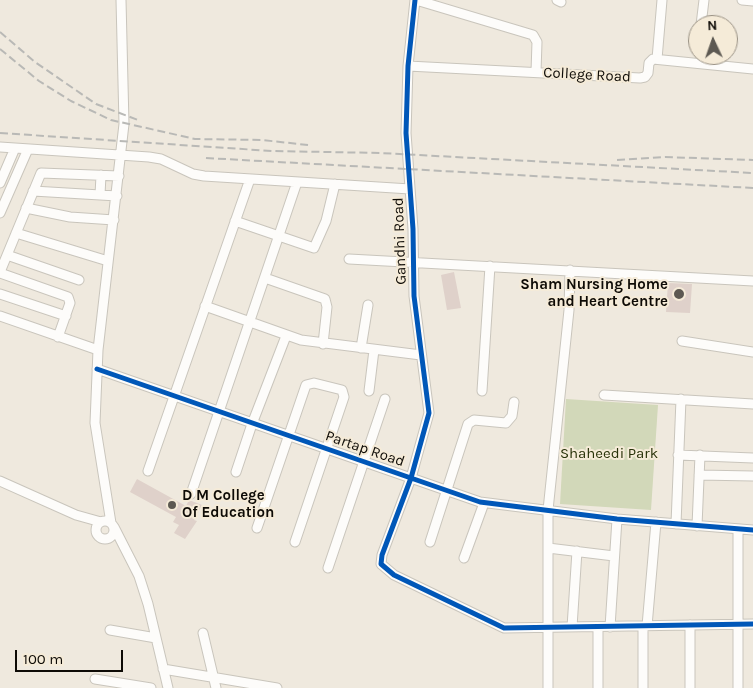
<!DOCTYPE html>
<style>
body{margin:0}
#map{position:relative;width:753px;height:688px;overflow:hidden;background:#efe9de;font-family:Karla,sans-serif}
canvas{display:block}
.north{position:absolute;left:688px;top:15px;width:50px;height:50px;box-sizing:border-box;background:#f5ebd8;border:1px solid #999184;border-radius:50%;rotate:357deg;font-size:14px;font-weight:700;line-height:20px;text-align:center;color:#0e0b06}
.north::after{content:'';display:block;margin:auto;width:18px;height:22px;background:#5d5952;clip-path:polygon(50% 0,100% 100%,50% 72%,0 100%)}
.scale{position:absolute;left:15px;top:650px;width:108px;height:22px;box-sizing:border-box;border:2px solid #0e0b06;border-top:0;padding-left:6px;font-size:15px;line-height:18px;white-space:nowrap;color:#0e0b06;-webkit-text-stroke:4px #f5ebd8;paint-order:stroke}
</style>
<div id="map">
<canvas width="753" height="688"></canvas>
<div class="north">N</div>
<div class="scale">100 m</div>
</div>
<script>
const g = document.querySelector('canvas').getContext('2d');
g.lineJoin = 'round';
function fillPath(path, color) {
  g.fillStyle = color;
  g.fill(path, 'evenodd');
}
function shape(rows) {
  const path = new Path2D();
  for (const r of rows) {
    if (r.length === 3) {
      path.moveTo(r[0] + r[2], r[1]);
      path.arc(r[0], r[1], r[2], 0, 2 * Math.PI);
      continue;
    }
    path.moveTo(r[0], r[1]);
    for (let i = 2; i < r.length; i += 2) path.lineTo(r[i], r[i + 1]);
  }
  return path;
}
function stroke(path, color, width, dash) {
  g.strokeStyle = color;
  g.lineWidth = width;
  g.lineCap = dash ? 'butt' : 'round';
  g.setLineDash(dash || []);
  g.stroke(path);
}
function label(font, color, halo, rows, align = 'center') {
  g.font = font + ' Karla,sans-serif';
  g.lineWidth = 4;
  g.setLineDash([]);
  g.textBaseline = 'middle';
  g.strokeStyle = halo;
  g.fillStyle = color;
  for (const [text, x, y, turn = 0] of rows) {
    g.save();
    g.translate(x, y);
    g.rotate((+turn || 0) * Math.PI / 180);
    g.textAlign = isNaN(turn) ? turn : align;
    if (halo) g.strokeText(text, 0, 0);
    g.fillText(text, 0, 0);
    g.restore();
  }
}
fillPath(shape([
 [566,399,658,405,651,510,560,504]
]), '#d2d8b9');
fillPath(shape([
 [454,272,461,308,447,310,441,275],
 [668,283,692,284,690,313,666,312],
 [137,479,186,506,189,500,202,505,194,520,197,521,185,539,174,533,179,525,173,522,176,517,130,492]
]), '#dfd1ca');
const minor = shape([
 [415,0,408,66,406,133,413,229,414,296,429,413,411,478,382,555,381,564,394,575,504,628,753,624],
 [416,0,533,35,537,42,536,72],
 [557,0,561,2],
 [742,0,753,1],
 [701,25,704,0],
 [657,59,662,0],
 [408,66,640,78,645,77,648,73,649,63,653,59,753,69],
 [0,147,149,157,161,159,193,174,204,176,410,189],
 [0,183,15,148],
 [33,191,117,196],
 [100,195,101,175],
 [26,208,70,217,114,220],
 [0,213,28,149],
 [235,221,314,248,326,221,335,184],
 [16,233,108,261],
 [7,255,79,280],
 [349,259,753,281],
 [0,272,41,173,119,176],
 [0,273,68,297,70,303,58,337],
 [265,278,325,299,327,307,323,344],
 [0,294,66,316],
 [205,306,301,340,421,355],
 [0,316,98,350],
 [682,341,753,352],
 [361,348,368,305],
 [97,369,480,502,617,519,753,530],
 [369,391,374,350],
 [482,391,490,266],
 [604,395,753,404],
 [678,455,753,458],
 [148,471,250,179],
 [236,472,252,424,286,336],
 [699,475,753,476],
 [0,481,76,515,101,522],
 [191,494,297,182],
 [105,530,9],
 [111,523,95,423,98,350,124,124,121,0],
 [676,524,681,399],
 [697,526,700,455],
 [114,527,139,576,148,604,168,688],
 [257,528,306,385,314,383,342,390,344,397,295,542],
 [430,542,468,424,474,420,506,423,512,416,514,402],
 [548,548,614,556],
 [464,558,484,503],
 [328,568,385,399],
 [647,626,656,522],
 [572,627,577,551],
 [610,627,617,519],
 [110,630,156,638],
 [203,633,216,688],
 [163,669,277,688],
 [95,679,151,688],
 [548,688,548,510,569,310,570,270],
 [598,688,598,627],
 [643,688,643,626],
 [690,688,690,625],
 [738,688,738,529]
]);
stroke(minor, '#c9c5bc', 11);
stroke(minor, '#fdfcfa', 9);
stroke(shape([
 [0,32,35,62,96,104,138,120],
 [0,49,39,81,71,101,111,120,195,139,262,140,308,145],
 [0,133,272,151,381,153,753,173],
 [206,158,753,188],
 [617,160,665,157,753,160]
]), '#b9b9b6', 2, [8, 4]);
stroke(shape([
 [415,0,408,66,406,133,413,229,414,296,429,413,411,478,382,555,381,564,394,575,504,628,753,624],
 [97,369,480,502,617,519,753,530]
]), '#0057b8', 5);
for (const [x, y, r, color] of [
 [679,294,6,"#5d5952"],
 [172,505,5,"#5d5952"]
]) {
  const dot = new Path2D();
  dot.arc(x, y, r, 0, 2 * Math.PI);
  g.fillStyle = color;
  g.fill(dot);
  stroke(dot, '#f5ebd8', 2);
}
label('15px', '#0e0b06', '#f5ebd8', [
 ["College Road",587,75,3],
 ["Gandhi Road",400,241,-92],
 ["Partap Road",365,449,19]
]);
label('bold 15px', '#0e0b06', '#f5ebd8', [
 ["Sham Nursing Home",668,285],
 ["and Heart Centre",668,302],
 ["D M College",182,496,"left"],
 ["Of Education",182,513,"left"]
], 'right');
label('15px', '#283209', '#f5ebd8', [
 ["Shaheedi Park",609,454]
]);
</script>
